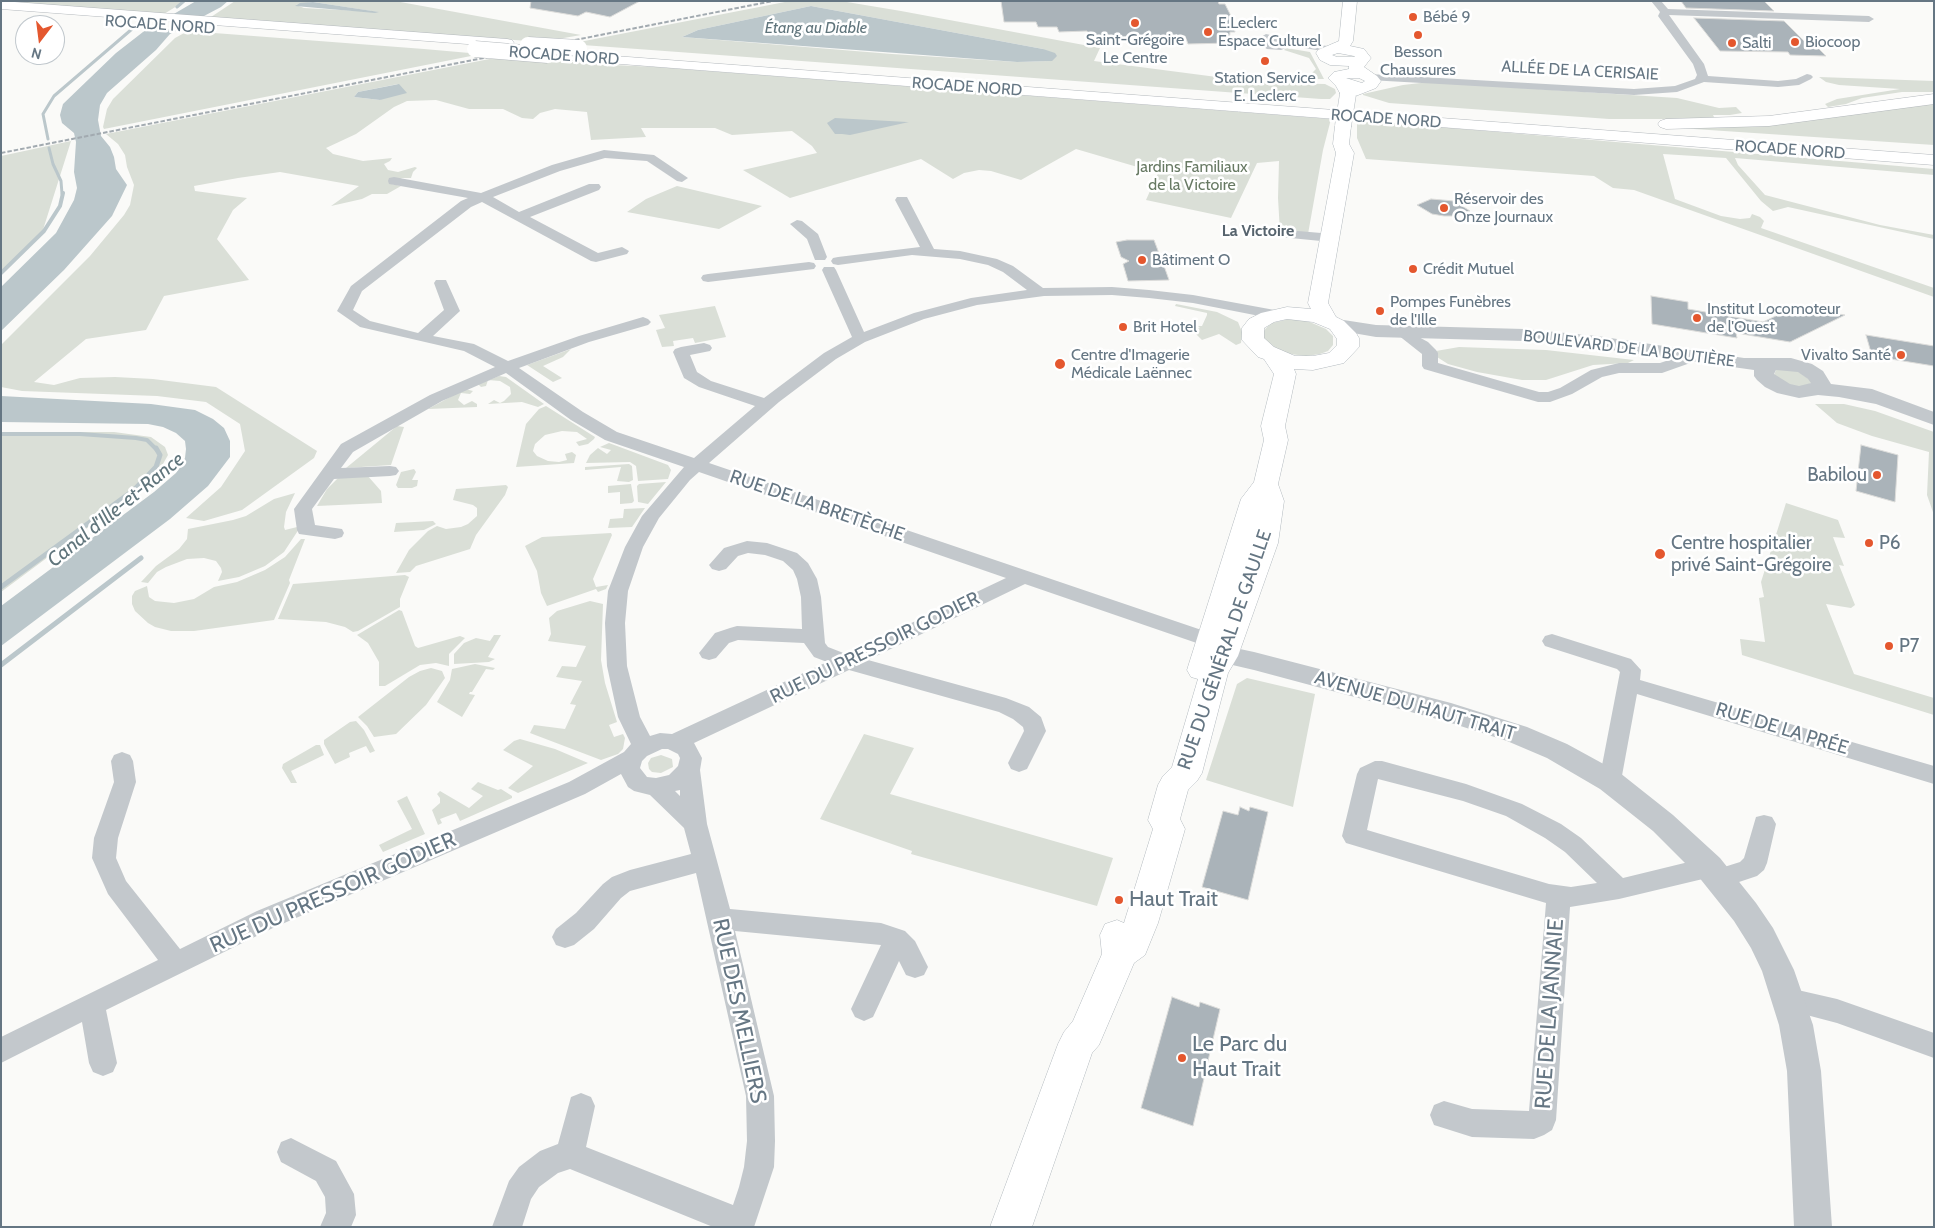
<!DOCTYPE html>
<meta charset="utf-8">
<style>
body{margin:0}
#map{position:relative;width:1935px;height:1228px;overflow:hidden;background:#fafaf8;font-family:Cabin,sans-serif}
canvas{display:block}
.frame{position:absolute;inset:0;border:2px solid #657683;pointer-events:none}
.north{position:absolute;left:15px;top:15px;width:50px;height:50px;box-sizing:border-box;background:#fff;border:1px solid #c1c8cd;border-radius:50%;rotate:195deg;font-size:14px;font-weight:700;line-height:20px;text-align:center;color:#657683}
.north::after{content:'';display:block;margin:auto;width:18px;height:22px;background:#e4572e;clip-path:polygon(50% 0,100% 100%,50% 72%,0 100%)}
</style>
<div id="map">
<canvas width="1935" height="1228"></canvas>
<div class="frame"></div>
<div class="north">N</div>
</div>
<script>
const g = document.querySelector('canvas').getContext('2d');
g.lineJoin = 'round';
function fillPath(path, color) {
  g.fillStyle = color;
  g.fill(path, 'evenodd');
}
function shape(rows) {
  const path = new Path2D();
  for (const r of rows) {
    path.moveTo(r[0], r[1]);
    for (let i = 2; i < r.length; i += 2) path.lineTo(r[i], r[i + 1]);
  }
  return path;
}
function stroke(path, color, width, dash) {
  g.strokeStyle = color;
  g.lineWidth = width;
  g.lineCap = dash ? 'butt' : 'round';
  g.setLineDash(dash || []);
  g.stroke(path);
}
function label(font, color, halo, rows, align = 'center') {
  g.font = font + ' Cabin,sans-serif';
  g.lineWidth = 5;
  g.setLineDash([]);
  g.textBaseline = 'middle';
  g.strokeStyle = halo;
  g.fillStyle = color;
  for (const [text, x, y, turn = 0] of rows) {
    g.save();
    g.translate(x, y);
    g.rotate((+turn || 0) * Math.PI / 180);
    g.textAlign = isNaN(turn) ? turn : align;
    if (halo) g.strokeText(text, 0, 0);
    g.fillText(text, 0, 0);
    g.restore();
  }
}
fillPath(shape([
 [1,1,185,1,164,14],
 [235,1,395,1,581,35,541,42,211,17],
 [313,2,378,12,304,8,296,5],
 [790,1,841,1,901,11,1100,48,1094,61,1232,79,1233,82,1325,84,1335,89,1336,93,1330,99,1321,99,569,44],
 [811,6,1043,49,1051,61,1017,62,892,54,682,37,698,30],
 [188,31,424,49,481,54,104,129,103,127,107,109,113,99,175,38],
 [1286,48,1310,52,1324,79,1310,79,1283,72,1304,76,1312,73,1316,69,1309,58,1284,50],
 [510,55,591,64,657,67,1331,119,1323,150,1308,234,1280,232,1278,198,1279,161,1257,163,1231,218,1146,200,1158,173,1076,149,1021,180,991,171,979,170,964,173,953,179,921,159,790,198,743,170,817,153,812,146,792,131,732,135,715,128,641,128,646,137,591,140,587,112,555,109,540,113,533,119,522,118,503,109,469,109,436,100,407,101,394,107,356,134,326,148,333,154,363,161,392,158,390,161,384,164,388,170,398,172,415,167,417,168,413,172,411,178,402,178,392,184,401,186,387,194,372,194,362,199,331,206,359,186,280,172,238,178,194,186,195,191,247,198,233,210,217,239,249,280,164,296,146,330,86,339,34,382,54,385,80,378,115,377,153,379,216,387,317,451,314,458,242,510,204,521,186,518,221,487,245,451,240,424,206,402,157,396,22,391,1,387,1,345,90,256,124,215,130,205,134,185,127,167,125,155,118,144,106,134],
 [398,84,380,100,354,97,358,92],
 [1819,77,1934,81,1934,92,1902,92,1862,98,1846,104,1828,107,1825,104,1837,99,1900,89,1839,85,1826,82],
 [1429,82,1677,98,1719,108,1736,107,1742,113,1730,115,1713,115,1715,119,1609,119,1389,103,1363,95,1363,94,1403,85],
 [1934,104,1934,145,1679,128],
 [1357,120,1934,169,1934,175,1735,158,1738,165,1765,195,1880,225,1934,235,1934,239,1788,207,1773,211,1761,201,1726,158,1663,154,1675,199,1721,216,1740,219,1750,218,1752,214,1760,217,1764,221,1761,228,1934,288,1934,297,1634,190,1613,188,1594,176,1366,159,1357,138],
 [71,141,42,233,1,274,1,156],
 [677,186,762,206,719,229,627,212,646,199],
 [1176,304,1217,312,1238,322,1242,332,1241,343,1236,345,1219,334,1202,340,1192,330,1200,328,1198,326,1202,326,1207,315,1207,313,1175,306],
 [715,306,726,337,695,343,693,338,673,341,674,346,662,347,656,330,665,328,659,315],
 [1289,319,1305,320,1326,329,1333,336,1333,345,1328,351,1320,354,1306,356,1290,354,1269,345,1264,339,1263,332,1267,327,1272,323],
 [1459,347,1546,350,1634,360,1628,363,1593,365,1546,380,1522,380,1477,372,1448,364,1437,357,1436,351],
 [571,349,563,357,543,366,562,378,553,382,527,365],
 [1776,370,1797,370,1811,381,1811,383,1804,387,1792,386,1774,375],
 [499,376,506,377,544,404,538,407,522,402,488,404,494,400,500,403,504,401,511,394,510,387,500,381,488,380,486,386,481,387,479,385,479,384],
 [465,389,473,391,470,394,461,393,458,400,464,405,472,401,477,404,477,407,428,409],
 [1815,404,1844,404,1875,411,1934,432,1934,515,1927,495,1929,452,1872,436,1837,423],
 [546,406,595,437,594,439,588,444,579,446,576,442,587,439,577,432,562,431,545,435,535,444,533,451,537,456,548,461,559,462,567,460,565,454,572,452,576,455,574,463,516,467,526,424,539,409],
 [397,426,404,427,391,465,346,468],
 [1,432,114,432,151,437,165,447,168,455,159,471,141,488,1,592],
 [609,443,668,465,671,470,668,479,638,481,636,466,630,462,586,463,590,455,598,448,607,454,611,450,600,447],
 [629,464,632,466,633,480,629,482,617,481,621,467,585,470,585,467],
 [414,469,416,472,412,480,418,480,417,486,412,488,398,488,396,485,401,472],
 [367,475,381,491,382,503,317,506,327,489,339,477],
 [666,482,648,504,638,502,637,486,639,484],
 [631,484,634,501,632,503,620,504,620,492,608,493,608,486],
 [506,485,508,487,505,495,476,535,470,549,416,566,410,572,396,573,409,550,428,531,437,526,446,529,461,527,468,524,477,516,477,508,473,505,453,500,456,489],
 [295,493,286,512,284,527,285,530,297,527,299,529,284,552,265,566,239,577,218,581,222,572,221,568,216,561,204,558,187,559,166,567,157,572,148,583,141,582,156,566,179,549,187,539,188,529,233,520,246,516,274,499],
 [1786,503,1838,520,1845,538,1833,537,1844,566,1839,565,1855,605,1851,608,1826,604,1854,674,1934,698,1934,715,1742,655,1740,639,1765,642,1759,598,1764,597,1761,582],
 [645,508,632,527,608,528,610,519,623,518,624,509],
 [433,521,436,524,424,530,394,532,396,523],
 [611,533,612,535,593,579,596,587,608,585,606,589,598,592,596,589,547,606,541,593,537,571,525,546,542,537],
 [301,539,305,539,289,580,290,583,274,620,194,631,171,631,155,627,148,623,135,611,132,604,132,596,135,591,147,586,149,597,155,601,174,603,194,599,214,587,237,582,265,570,285,557],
 [405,575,409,577,400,599,400,607,358,631,353,632,345,627,326,622,278,619,293,584],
 [590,601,603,604,601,660,605,683,617,722,609,725,614,737,623,734,625,738,623,749,618,754,601,760,530,733,534,725,565,729,576,705,570,704,582,681,556,677,562,666,576,667,586,646,548,641,551,634,549,618,557,611],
 [399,610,402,611,415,646,418,648,460,636,465,638,449,654,449,666,436,663,420,665,385,686,379,686,379,662,368,643,357,635],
 [494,635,501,635,488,657,495,659,489,662,454,664,454,654,464,643,476,638,490,641],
 [475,664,495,668,493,670,486,669,472,692,470,692,469,694,475,695,462,717,437,702,450,680,452,669],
 [431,668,442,671,445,678,426,705,396,734,374,737,367,726,358,717,409,677,420,671],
 [1247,678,1315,694,1293,807,1206,780,1237,684],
 [356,721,364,730,375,751,370,753,366,746,349,753,350,757,335,764,324,744,324,740,350,722],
 [864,734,914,748,890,794,1113,858,1097,906,911,854,912,851,820,819],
 [520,739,555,749,588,763,518,793,508,788,533,766,503,750,514,741],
 [316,745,320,745,324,755,291,771,297,783,291,783,282,768,283,764],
 [661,755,672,759,673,767,661,773,652,772,649,769,648,763,651,758],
 [478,782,498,790,501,789,512,796,512,798,460,821,456,813,440,819,442,823,438,825,432,810,440,803,440,798,437,794,440,791,469,808,483,796,471,789],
 [407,796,425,834,383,852,379,845,412,829,397,801]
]), '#dadfd7');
fillPath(shape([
 [196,1,228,1,221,7,170,34,156,50,107,93,100,105,98,120,101,136,110,147,114,157,116,169,127,185,112,216,64,270,1,331,1,287,56,233,74,200,77,188,74,172,76,142,74,133,62,123,60,115,63,104,116,53,143,32],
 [313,2,379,12,375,13,295,6,300,3],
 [811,6,1043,49,1055,53,1057,56,1052,61,1017,62,682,37,698,30],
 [399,84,407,93,380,100,354,97,358,92],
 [835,118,907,122,909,122,850,135,842,134,835,134,827,123],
 [1,396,151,404,195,410,213,419,224,428,230,441,230,457,208,486,170,519,1,646,1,606,154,492,176,473,185,458,186,449,185,441,176,433,163,427,148,424,1,422]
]), '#bbc7cb');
fillPath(shape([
 [170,14,203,19,181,30,146,28]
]), '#fafaf8');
stroke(shape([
 [177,7,184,1],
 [48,139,43,114,54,96,132,29],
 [49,148,53,164,61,181,62,194]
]), '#bbc7cb', 3);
stroke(shape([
 [1,273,44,231,60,206,63,193],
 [1,434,80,434,136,438,147,440,157,450]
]), '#bbc7cb', 4);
stroke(shape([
 [1,587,134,490,156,467,160,455,156,448],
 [1,665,141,558]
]), '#bbc7cb', 5);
const building = shape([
 [531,1,640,1,610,17,586,12,578,16,530,8,531,1],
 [1001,1,1218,1,1219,4,1225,4,1232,18,1235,32,1230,32,1229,43,1188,44,1185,36,1123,37,1124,39,1090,40,1087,31,1059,32,1057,27,1038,27,1036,22,1004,22,1001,1],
 [1681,1,1764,1,1774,11,1686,8,1681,1],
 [1694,18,1784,21,1804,41,1811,41,1826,56,1790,55,1788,52,1720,51,1694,18],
 [1431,199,1454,201,1470,211,1455,216,1444,216,1432,214,1417,205,1431,199],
 [1127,240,1154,240,1160,256,1152,260,1163,263,1169,280,1128,281,1123,264,1129,261,1121,257,1116,242,1127,240],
 [1651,296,1688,302,1688,309,1763,322,1795,307,1845,315,1790,342,1736,333,1737,338,1652,324,1651,296],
 [1866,335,1934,346,1934,366,1872,356,1866,335],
 [1861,445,1898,455,1895,502,1856,491,1861,445],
 [1240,807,1249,811,1250,807,1268,812,1248,900,1202,887,1223,811,1238,815,1240,807],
 [1172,997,1199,1007,1200,1002,1220,1009,1193,1126,1141,1108,1172,997]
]);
fillPath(building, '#aab3b9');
stroke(building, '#dcdcda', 1);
const secondary = shape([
 [1343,1,1357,1,1353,41,1350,46,1364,49,1371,58,1364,67,1377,76,1381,81,1376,88,1348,99,1342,97,1336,86,1328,78,1334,72,1349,69,1349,66,1330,65,1320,60,1316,53,1318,50,1339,41,1343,1],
 [1338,53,1354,56,1355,57,1337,57,1332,55,1338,53],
 [1346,78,1359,78,1365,81,1362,83,1346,78],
 [1343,121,1349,122,1351,126,1349,144,1354,153,1328,303,1336,317,1344,321,1356,333,1359,338,1359,347,1344,363,1313,370,1294,369,1296,374,1285,426,1288,440,1278,484,1284,501,1278,543,1238,656,1228,673,1202,773,1197,781,1188,790,1180,819,1185,829,1158,923,1145,955,1134,963,1099,1045,1092,1053,1032,1227,990,1227,1058,1044,1064,1032,1073,1021,1102,954,1100,935,1105,924,1117,920,1124,923,1153,829,1148,820,1158,785,1163,776,1172,767,1198,679,1191,677,1187,670,1241,499,1254,482,1264,440,1261,426,1274,374,1264,359,1258,357,1242,340,1242,328,1249,319,1261,313,1287,307,1311,309,1308,303,1336,153,1333,144,1335,126,1337,122,1343,121],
 [1287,319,1313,322,1330,329,1337,339,1337,345,1329,353,1313,356,1295,356,1274,347,1264,338,1264,328,1274,322,1287,319]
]);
const trunk = shape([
 [1,1,507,39,512,40,514,43,512,46,507,47,1,9,1,1],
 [548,51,1934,155,1934,165,543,58,541,55,543,52,548,51],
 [1934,94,1934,104,1769,126,1666,129,1660,127,1658,124,1660,121,1666,119,1769,116,1934,94]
]);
stroke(secondary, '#b3babf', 1);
stroke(trunk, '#b4b9bd', 1);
fillPath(shape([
 [1651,1,1661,1,1668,9,1869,16,1874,19,1869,22,1669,15,1704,64,1708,76,1778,81,1796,79,1807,74,1811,75,1813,77,1811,79,1799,85,1778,87,1704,82,1677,92,1634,95,1369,80,1363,77,1369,74,1634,89,1675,86,1695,79,1697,75,1693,64,1658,16,1660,12,1651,1],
 [1266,34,1314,45,1329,46,1334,49,1329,52,1291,46,1281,50,1267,49,1254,41,1266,34],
 [1268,40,1278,42,1280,43,1270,43,1268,40],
 [604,150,654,155,688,178,682,182,677,181,647,161,605,158,560,171,493,197,519,212,589,184,599,184,601,187,599,190,530,217,598,253,622,247,629,251,627,254,596,262,591,261,482,202,471,207,362,291,353,310,370,321,418,333,444,310,434,283,436,280,446,280,460,311,433,336,474,344,508,361,579,336,643,317,648,319,651,322,648,325,589,342,519,368,583,412,617,432,694,458,755,406,699,387,684,378,673,352,675,349,681,347,704,343,710,345,712,348,710,351,690,355,697,372,711,381,764,398,824,353,852,337,822,270,824,267,834,267,836,270,864,332,914,313,971,298,1027,290,1003,272,988,265,960,259,912,255,838,265,833,264,831,261,833,258,838,257,920,247,895,200,897,197,907,197,934,249,960,251,997,259,1013,266,1043,288,1112,287,1149,290,1193,295,1280,311,1283,314,1280,317,1275,319,1193,303,1149,298,1112,295,1044,296,977,305,924,319,865,342,836,359,779,402,709,463,1231,640,1234,645,1231,650,1224,652,1217,650,1025,584,868,660,1006,698,1029,707,1041,717,1046,731,1027,769,1019,772,1011,769,1008,763,1024,731,1023,727,1013,719,999,712,849,670,694,743,702,758,700,770,707,824,730,909,881,923,905,931,915,941,928,967,924,975,915,978,906,975,899,961,873,1017,864,1021,855,1017,851,1009,881,945,735,931,774,1096,775,1141,774,1167,754,1227,713,1227,570,1169,558,1173,539,1187,531,1199,522,1227,492,1227,509,1181,519,1167,540,1151,558,1144,571,1097,581,1093,591,1097,595,1106,586,1147,733,1205,739,1187,744,1167,747,1141,746,1096,696,873,630,891,621,898,594,929,574,945,565,948,556,945,552,937,556,929,576,913,603,884,612,877,630,870,691,854,684,828,650,795,634,791,628,787,621,774,585,794,275,927,106,1010,117,1063,113,1072,103,1076,93,1072,89,1063,82,1022,1,1063,1,1037,158,960,108,894,92,858,94,838,114,782,111,761,114,755,122,752,130,755,133,761,136,782,118,838,116,858,126,881,180,949,257,911,569,782,624,752,631,744,618,717,607,666,605,623,608,591,625,547,642,516,684,467,605,440,571,420,506,373,442,401,353,452,341,468,390,466,396,467,399,471,396,475,390,476,334,479,312,509,315,525,342,529,344,533,342,537,335,539,299,534,297,530,294,509,341,444,430,395,495,367,464,351,360,327,337,311,351,286,461,201,468,198,389,184,388,181,389,178,394,177,481,193,552,165,604,150],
 [699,472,1006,578,846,654,828,647,825,643,821,597,817,579,808,563,797,553,767,543,747,541,724,548,709,565,712,569,719,571,726,569,738,556,748,553,765,555,783,561,793,570,797,579,801,597,802,629,737,626,730,628,715,633,699,653,702,658,709,660,716,658,729,643,738,640,804,643,814,657,827,662,672,734,660,733,650,736,640,717,627,666,625,623,628,591,643,547,659,518,690,480,699,472],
 [662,749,668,749,678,754,680,758,678,766,669,775,656,778,647,777,640,768,642,761,647,756,662,749],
 [680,790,680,796,675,791,680,790],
 [797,220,802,221,818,234,827,257,825,260,815,260,807,239,790,224,797,220],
 [1275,229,1321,233,1328,237,1321,241,1270,236,1268,233,1275,229],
 [809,262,814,263,816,266,814,269,708,282,703,281,701,278,703,275,708,274,809,262],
 [1406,330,1428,342,1436,350,1438,353,1438,363,1539,392,1548,392,1560,388,1591,370,1619,363,1660,363,1687,354,1693,356,1695,359,1693,362,1662,373,1619,373,1602,377,1572,394,1550,402,1538,402,1424,369,1422,366,1422,354,1398,335,1401,332,1406,330],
 [1552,634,1631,659,1641,670,1640,680,1934,766,1934,784,1637,694,1621,781,1618,787,1610,790,1602,787,1599,781,1620,672,1617,669,1545,646,1542,641,1545,636,1552,634],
 [1375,761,1382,761,1466,784,1522,804,1561,824,1581,838,1623,878,1709,857,1718,860,1721,868,1740,862,1744,858,1756,817,1764,815,1772,817,1776,824,1767,863,1764,870,1757,876,1718,889,1709,886,1707,878,1619,899,1570,907,1556,1120,1552,1130,1544,1135,1534,1139,1472,1137,1434,1125,1430,1115,1434,1105,1444,1101,1472,1109,1529,1111,1546,903,1346,843,1342,836,1357,774,1360,768,1375,761],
 [1378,779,1463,801,1506,816,1545,838,1565,852,1597,883,1571,887,1549,884,1367,830,1378,779],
 [1789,988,1837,999,1934,1033,1934,1058,1837,1023,1780,1008,1776,1000,1780,992,1789,988],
 [291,1138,336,1161,354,1194,356,1215,351,1227,320,1227,326,1213,325,1197,316,1181,281,1162,277,1152,281,1142,291,1138]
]), '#c3c8cc');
fillPath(shape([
 [1337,319,1376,325,1524,329,1597,336,1744,358,1791,358,1812,364,1823,371,1831,384,1872,389,1934,412,1934,425,1876,404,1839,397,1818,395,1799,398,1777,393,1765,387,1757,380,1754,376,1754,370,1597,348,1524,341,1376,337,1330,329,1327,325,1330,321,1337,319],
 [1776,370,1798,372,1808,379,1811,383,1799,386,1790,384,1774,374,1776,370],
 [1207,642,1254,652,1451,703,1527,727,1567,744,1620,773,1673,815,1720,858,1756,903,1773,928,1794,970,1813,1025,1821,1071,1832,1227,1794,1227,1787,1071,1779,1025,1762,971,1751,948,1734,921,1698,876,1653,831,1600,789,1547,758,1507,741,1448,722,1254,670,1198,657,1194,651,1198,645,1207,642]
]), '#c3c8cc');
fillPath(secondary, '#fff');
fillPath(trunk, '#fff');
stroke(shape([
 [1,153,773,1]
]), '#a2aab0', 2, [4.5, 2]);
const secondaryBridge = shape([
 [1343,126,1348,94]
]);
const trunkBridge = shape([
 [528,45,579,48],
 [475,49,548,55]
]);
stroke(secondaryBridge, '#b3babf', 17, []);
stroke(trunkBridge, '#b4b9bd', 17, []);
stroke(secondaryBridge, '#fff', 16);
stroke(trunkBridge, '#fff', 16);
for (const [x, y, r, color] of [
 [1413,17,5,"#e4572e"],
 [1135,23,5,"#e4572e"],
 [1208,32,5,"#e4572e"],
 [1418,35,5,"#e4572e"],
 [1795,42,5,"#e4572e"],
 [1732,43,5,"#e4572e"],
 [1265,61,5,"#e4572e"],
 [1444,208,5,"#e4572e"],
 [1142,260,5,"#e4572e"],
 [1413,269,5,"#e4572e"],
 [1380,311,5,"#e4572e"],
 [1697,318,5,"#e4572e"],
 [1123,327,5,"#e4572e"],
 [1901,355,5,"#e4572e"],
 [1060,364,6,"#e4572e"],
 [1877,475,5,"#e4572e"],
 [1869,543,5,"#e4572e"],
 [1660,554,6,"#e4572e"],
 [1889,646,5,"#e4572e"],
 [1119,900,5,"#e4572e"],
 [1182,1058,5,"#e4572e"]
]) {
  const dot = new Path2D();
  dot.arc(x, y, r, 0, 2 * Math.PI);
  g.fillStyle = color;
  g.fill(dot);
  stroke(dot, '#fff', 2);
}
label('16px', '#657683', '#fff', [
 ["Bébé 9",1423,17],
 ["E.Leclerc",1218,23],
 ["Espace Culturel",1218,41],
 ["Saint-Grégoire",1135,40,"center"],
 ["Le Centre",1135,58,"center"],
 ["Biocoop",1805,42],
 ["Salti",1742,43],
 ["Besson",1418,52,"center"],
 ["Chaussures",1418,70,"center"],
 ["Station Service",1265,78,"center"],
 ["E. Leclerc",1265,96,"center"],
 ["Réservoir des",1454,199],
 ["Onze Journaux",1454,217],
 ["Bâtiment O",1152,260],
 ["Crédit Mutuel",1423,269],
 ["Pompes Funèbres",1390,302],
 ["de l'Ille",1390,320],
 ["Institut Locomoteur",1707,309],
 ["de l'Ouest",1707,327],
 ["Brit Hotel",1133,327],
 ["Centre d'Imagerie",1071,355],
 ["Médicale Laënnec",1071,373],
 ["Vivalto Santé",1891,355,"right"]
], 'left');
label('16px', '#657683', '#fff', [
 ["ROCADE NORD",160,25,4],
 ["ROCADE NORD",564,56,4],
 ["ALLÉE DE LA CERISAIE",1580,71,3],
 ["ROCADE NORD",967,87,4],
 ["ROCADE NORD",1386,119,4],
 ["ROCADE NORD",1790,150,4],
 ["BOULEVARD DE LA BOUTIÈRE",1629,349,7]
]);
label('italic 16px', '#60757c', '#fff', [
 ["Étang au Diable",816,28]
]);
label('16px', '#687a64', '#fff', [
 ["Jardins Familiaux",1192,167],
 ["de la Victoire",1192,185]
]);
label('bold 16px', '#57646e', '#fff', [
 ["La Victoire",1258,231]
]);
label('19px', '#657683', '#fff', [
 ["Babilou",1867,475,"right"],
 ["Centre hospitalier",1671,543],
 ["privé Saint-Grégoire",1671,565],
 ["P6",1879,543],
 ["P7",1899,646]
], 'left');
label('19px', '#657683', '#fff', [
 ["RUE DE LA BRETÈCHE",817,506,19],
 ["RUE DU PRESSOIR GODIER",875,648,-26],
 ["RUE DU GÉNÉRAL DE GAULLE",1225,650,-71],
 ["AVENUE DU HAUT TRAIT",1415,706,16],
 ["RUE DE LA PRÉE",1782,729,17]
]);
label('italic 20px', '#60757c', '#fff', [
 ["Canal d'Ille-et-Rance",116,510,-39]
]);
label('22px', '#657683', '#fff', [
 ["RUE DU PRESSOIR GODIER",333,893,-24],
 ["RUE DES MELLIERS",739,1011,78],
 ["RUE DE LA JANNAIE",1550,1014,-86]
]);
label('22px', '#657683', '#fff', [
 ["Haut Trait",1129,900],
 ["Le Parc du",1192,1045],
 ["Haut Trait",1192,1070]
], 'left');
</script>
